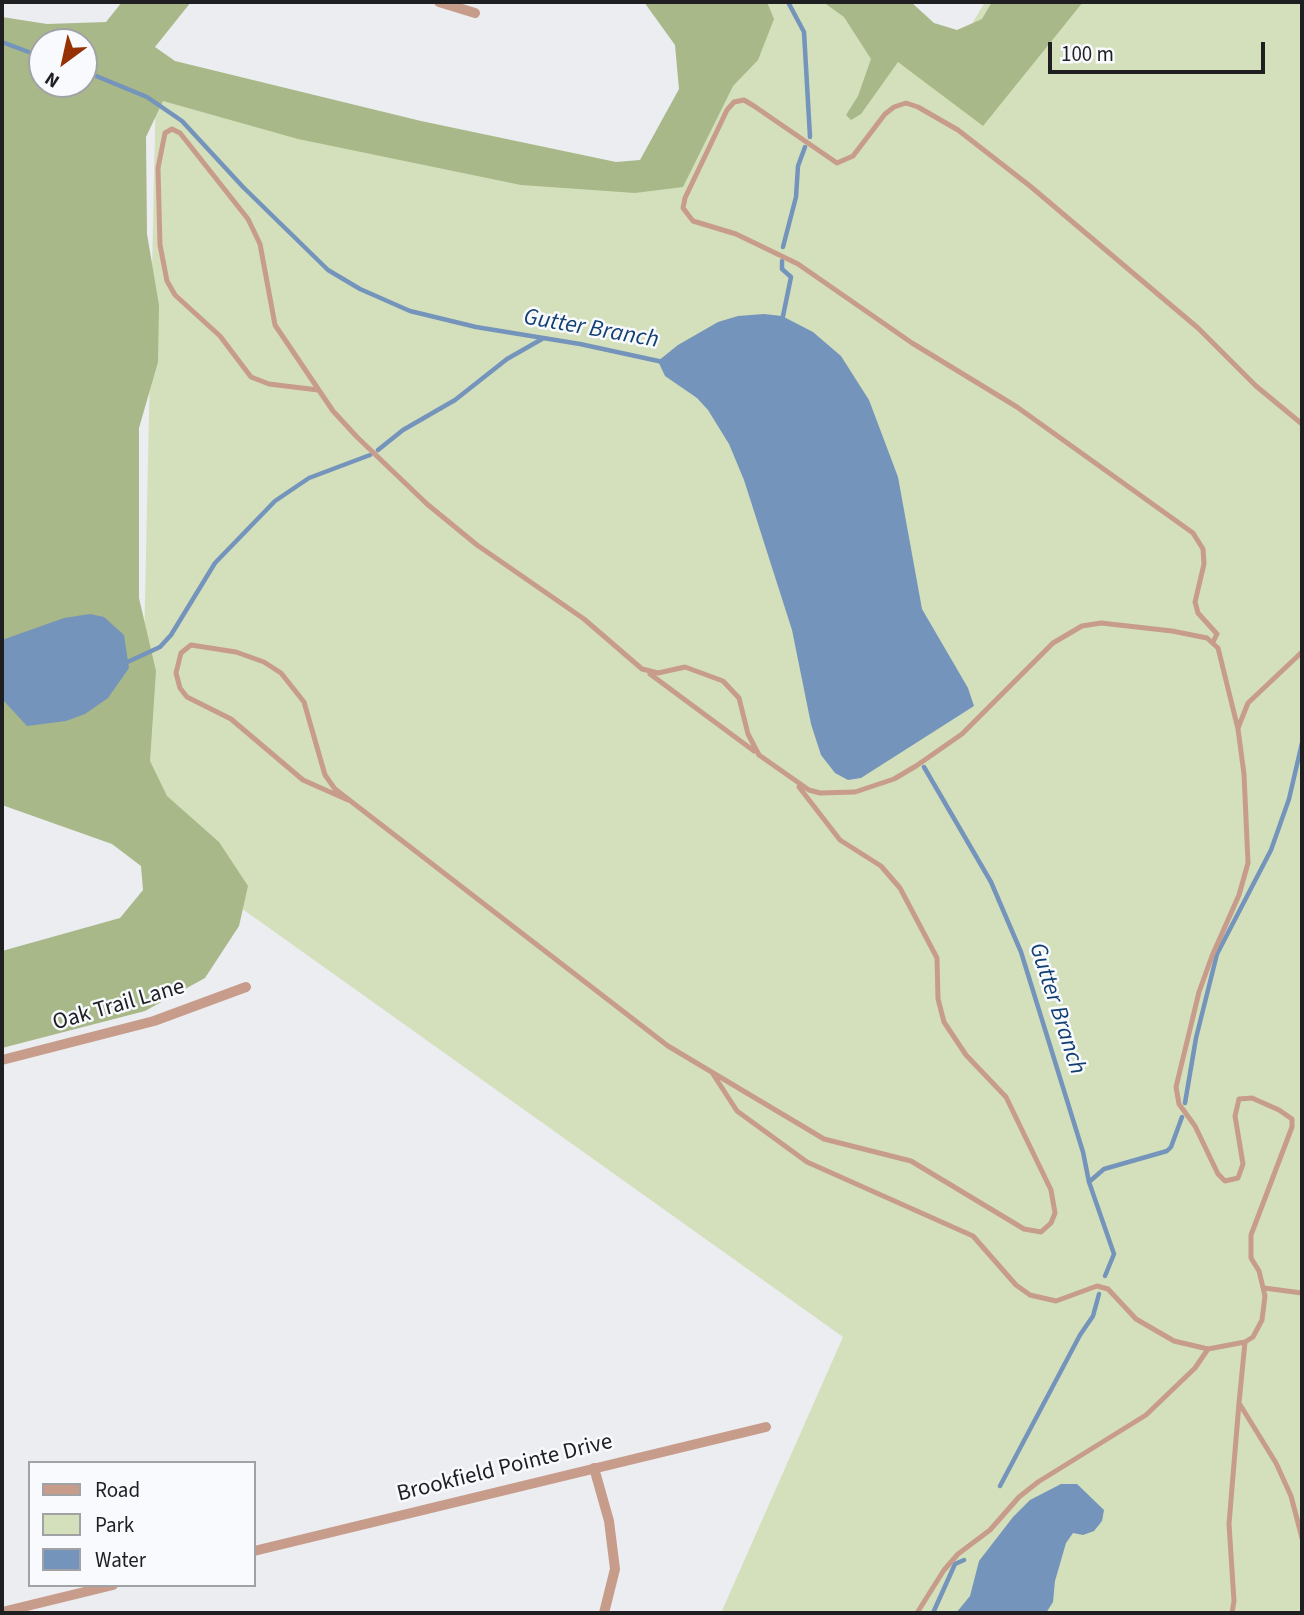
<!DOCTYPE html>
<style>
body{margin:0}
#map{position:relative;width:1304px;height:1615px;overflow:hidden;background:#ebedf0;font-family:"Source Sans 3",sans-serif}
canvas{display:block}
.frame{position:absolute;inset:0;border:4px solid #1f1f21;pointer-events:none}
.legend{position:absolute;left:28px;top:1461px;width:228px;height:126px;box-sizing:border-box;background:#f8fafe;border:2px solid #a1a2a6;margin:0;padding:9px 12px;list-style:none;font-size:21px;color:#1f1f21}
.legend li{display:flex;align-items:center;gap:14px;height:35px}
.legend b{width:35px;border:2px solid #a1a2a6}
.north{position:absolute;left:28px;top:28px;width:70px;height:70px;box-sizing:border-box;background:#f8fafe;border:2px solid #a1a2a6;border-radius:50%;rotate:213deg;font-size:19px;font-weight:700;line-height:28px;text-align:center;color:#1f1f21}
.north::after{content:'';display:block;margin:auto;width:24px;height:32px;background:#963103;clip-path:polygon(50% 0,100% 100%,50% 72%,0 100%)}
.scale{position:absolute;left:1048px;top:42px;width:217px;height:32px;box-sizing:border-box;border:4px solid #1f1f21;border-top:0;padding-left:9px;font-size:21px;line-height:24px;white-space:nowrap;color:#1f1f21;-webkit-text-stroke:5px #f8fafe;paint-order:stroke}
</style>
<div id="map">
<canvas width="1304" height="1615"></canvas>
<div class="frame"></div>
<ul class="legend">
<li><b style="height:9px;background:#c89c8b"></b>Road</li>
<li><b style="height:19px;background:#d4e0bc"></b>Park</li>
<li><b style="height:19px;background:#7494bb"></b>Water</li>
</ul>
<div class="north">N</div>
<div class="scale">100 m</div>
</div>
<script>
const g = document.querySelector('canvas').getContext('2d');
g.lineJoin = 'round';
function fillPath(path, color) {
  g.fillStyle = color;
  g.fill(path, 'evenodd');
}
function shape(rows) {
  const path = new Path2D();
  for (const r of rows) {
    path.moveTo(r[0], r[1]);
    for (let i = 2; i < r.length; i += 2) path.lineTo(r[i], r[i + 1]);
  }
  return path;
}
function stroke(path, color, width, dash) {
  g.strokeStyle = color;
  g.lineWidth = width;
  g.lineCap = dash ? 'butt' : 'round';
  g.setLineDash(dash || []);
  g.stroke(path);
}
function label(font, color, halo, rows, align = 'center') {
  g.font = font + ' "Source Sans 3",sans-serif';
  g.lineWidth = 5;
  g.setLineDash([]);
  g.textBaseline = 'middle';
  g.strokeStyle = halo;
  g.fillStyle = color;
  for (const [text, x, y, turn = 0] of rows) {
    g.save();
    g.translate(x, y);
    g.rotate((+turn || 0) * Math.PI / 180);
    g.textAlign = isNaN(turn) ? turn : align;
    if (halo) g.strokeText(text, 0, 0);
    g.fillText(text, 0, 0);
    g.restore();
  }
}
fillPath(shape([
 [661,2,876,2,945,69,985,2,1302,2,1302,1613,721,1613,843,1337,140,836,156,84,649,188,712,72]
]), '#d4e0bc');
fillPath(shape([
 [122,2,191,2,155,47,175,61,421,121,616,162,640,160,679,89,675,45,644,2,767,2,774,19,758,60,733,86,683,187,635,193,521,185,298,139,163,101,146,137,147,234,159,305,158,362,139,428,139,598,156,671,150,761,167,796,219,842,248,886,239,926,205,978,145,1011,2,1048,2,951,120,918,143,890,141,866,112,844,2,805,2,17,47,24,106,22],
 [42,42,84,42,84,84,42,84],
 [823,2,911,2,934,23,957,30,982,19,992,2,1083,2,983,126,898,62,861,114,851,120,846,115,858,96,871,59,844,17]
]), '#a8b888');
fillPath(shape([
 [764,314,782,316,813,332,841,356,869,400,898,477,922,609,968,688,974,706,861,778,848,780,835,773,821,755,811,724,792,630,744,480,729,444,708,410,697,398,665,376,658,361,678,345,718,322,738,316],
 [90,614,104,617,124,635,129,668,108,698,85,714,66,721,27,726,2,699,2,640,64,618],
 [1061,1484,1077,1484,1104,1510,1102,1521,1094,1531,1083,1535,1073,1533,1066,1543,1055,1581,1053,1602,1046,1613,956,1613,970,1596,979,1561,1013,1517,1030,1500]
]), '#7494bb');
stroke(shape([
 [788,2,804,32,810,137],
 [2,42,42,57],
 [84,71,147,97,182,121,243,187,328,270,360,289,410,311,476,327,580,344,663,362],
 [783,247,796,197,798,166,805,147],
 [782,321,791,277,782,269,782,261],
 [378,450,403,430,455,400,507,359,542,339],
 [123,664,160,647,171,635,215,563,275,501,309,478,370,455],
 [924,767,991,882,1021,952,1083,1152,1089,1182,1114,1254,1105,1276],
 [1185,1103,1196,1038,1217,954,1271,850,1289,799,1302,743],
 [1089,1182,1104,1169,1167,1151,1171,1147,1182,1117],
 [1000,1486,1080,1335,1093,1316,1099,1294],
 [933,1613,955,1564,964,1560]
]), '#7494bb', 4.5);
stroke(shape([
 [318,390,269,384,251,377,220,336,175,295,167,281,160,245,158,168,165,133,172,129,180,133,248,219,260,244,275,325,333,411,357,437,427,504,477,545,584,619,642,669,658,673,685,667,723,681,739,698,748,734,759,755,809,790,820,793,855,792,894,779,916,766,962,734,1053,643,1082,626,1101,623,1172,631,1207,638,1218,648,1238,729,1244,774,1248,863,1239,895,1212,956,1199,992,1176,1087,1179,1104,1195,1126,1218,1174,1225,1181,1238,1178,1243,1164,1235,1116,1239,1099,1252,1098,1279,1110,1292,1119,1292,1127,1251,1235,1251,1258,1259,1271,1265,1296,1262,1320,1253,1337,1245,1342,1208,1349,1174,1341,1136,1319,1108,1289,1097,1286,1056,1301,1030,1295,1016,1285,973,1236,807,1162,737,1111,713,1074],
 [1213,642,1217,634,1198,613,1195,602,1204,564,1203,549,1193,533,1017,407,912,343,798,264,736,234,693,221,683,208,685,198,727,110,734,102,744,100,754,106,837,163,853,156,885,114,894,107,906,103,918,107,958,130,1030,186,1198,328,1256,386,1302,424],
 [650,674,754,751],
 [1238,728,1248,703,1302,652],
 [348,800,303,780,231,719,187,697,180,688,176,673,181,653,191,645,236,652,264,662,281,673,304,702,325,775,335,789,668,1046,824,1139,911,1161,1024,1229,1041,1232,1051,1223,1055,1213,1051,1190,1006,1097,966,1055,944,1022,938,999,937,958,900,888,881,866,840,840,799,787],
 [1264,1288,1302,1293],
 [1245,1342,1239,1403,1276,1463,1291,1496,1302,1538],
 [917,1613,944,1570,958,1554,990,1530,1019,1497,1038,1482,1146,1415,1195,1368,1208,1349],
 [1232,1613,1234,1601,1229,1524,1239,1403]
]), '#c89c8b', 5);
stroke(shape([
 [439,2,475,13],
 [2,1060,154,1021,246,987],
 [594,1468,609,1521,615,1569,604,1613],
 [254,1551,766,1427],
 [2,1612,113,1585]
]), '#c89c8b', 10);
label('23px', '#1f1f21', '#f8fafe', [
 ["Oak Trail Lane",119,1006,-16],
 ["Brookfield Pointe Drive",505,1469,-14]
]);
label('italic 24px', '#123f71', '#f8fafe', [
 ["Gutter Branch",591,330,10],
 ["Gutter Branch",1056,1009,72]
]);
</script>
